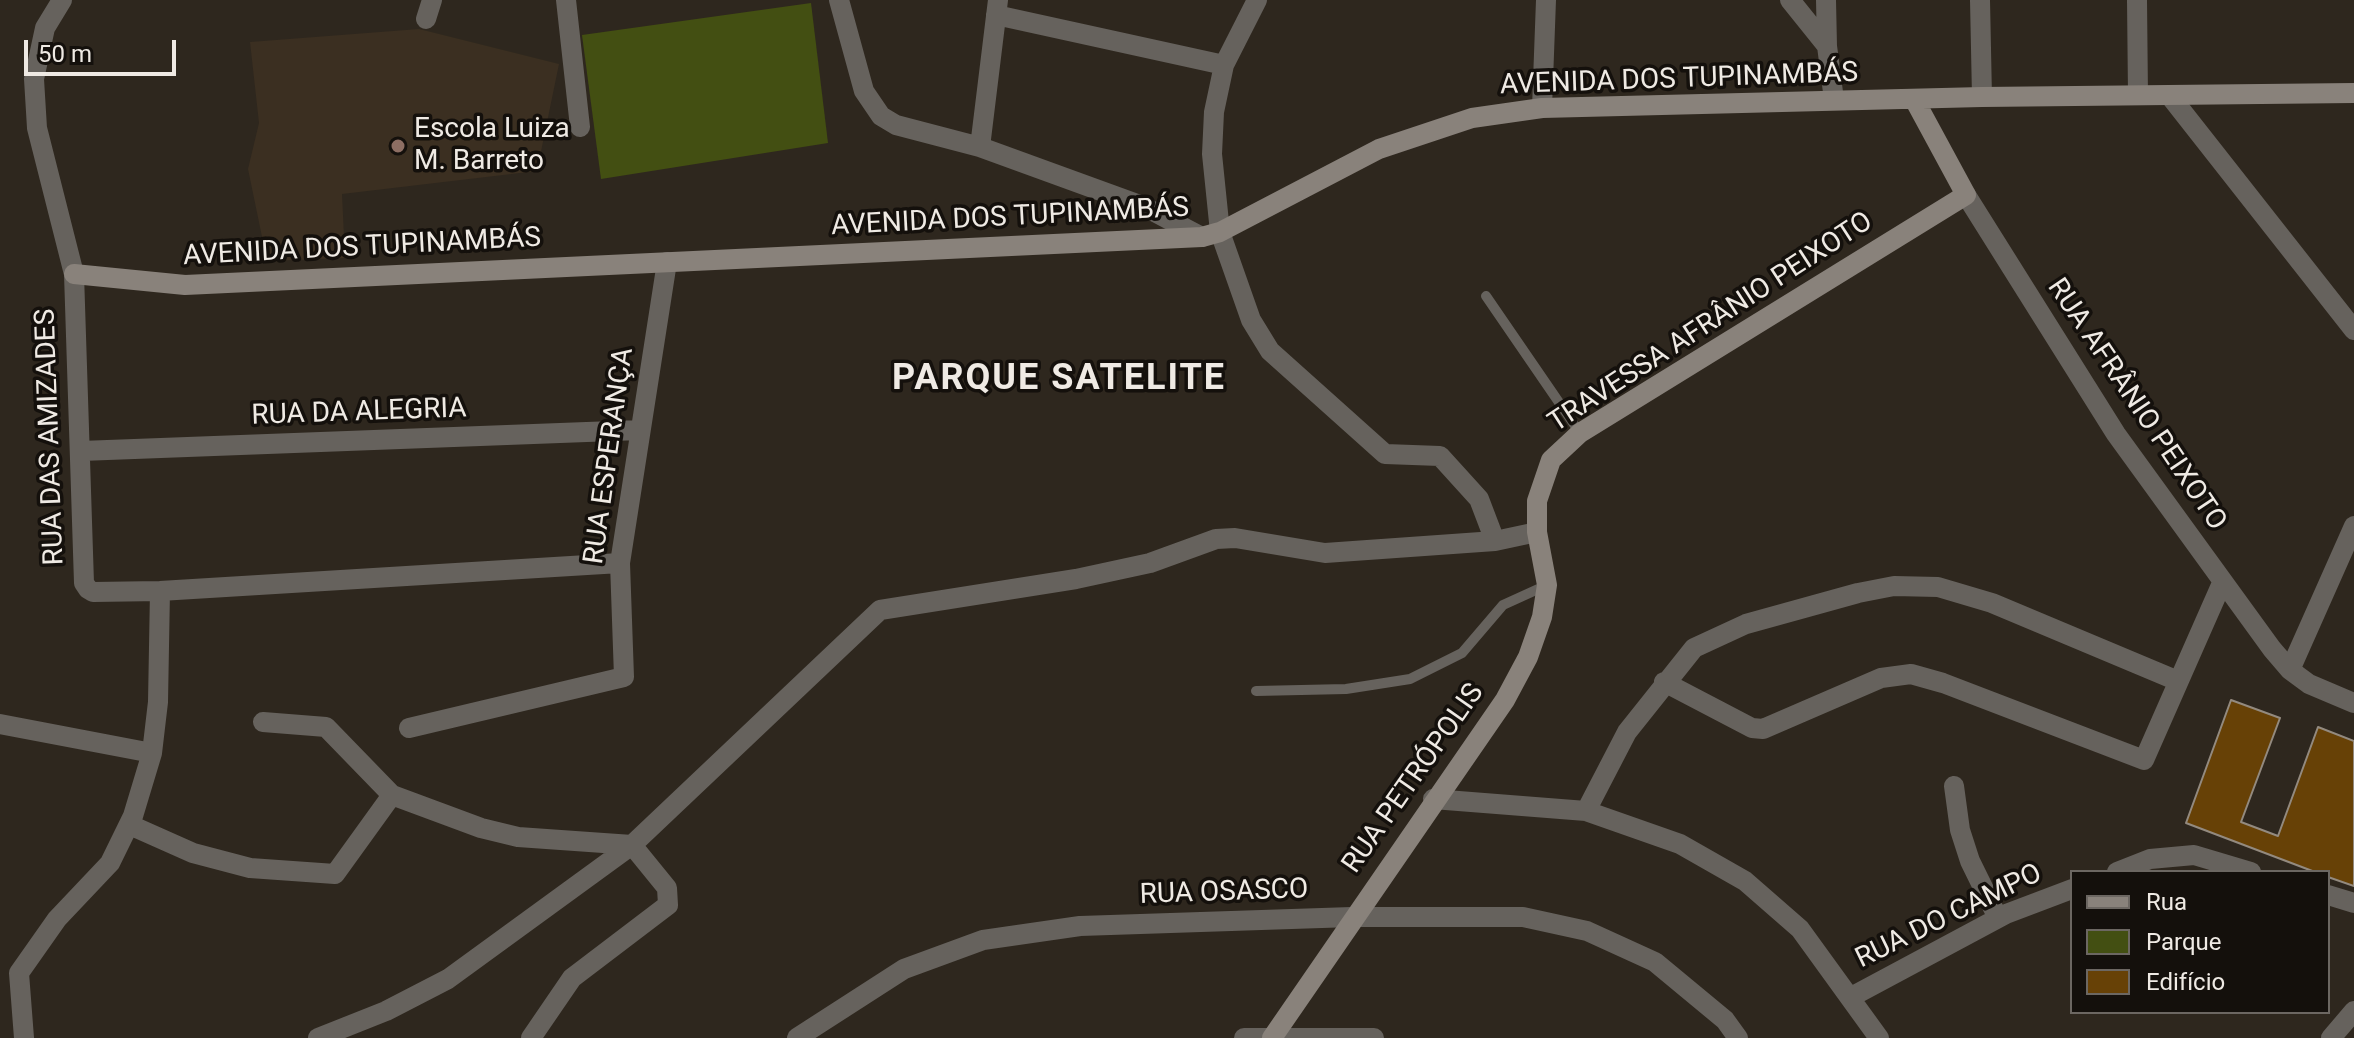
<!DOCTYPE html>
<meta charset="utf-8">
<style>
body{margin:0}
#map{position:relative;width:2354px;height:1038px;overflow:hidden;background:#2e271e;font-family:Roboto,sans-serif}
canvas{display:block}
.legend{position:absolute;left:2070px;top:870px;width:260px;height:144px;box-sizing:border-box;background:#14100c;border:2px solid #6c6762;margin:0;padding:10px 14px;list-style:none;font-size:24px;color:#efeae4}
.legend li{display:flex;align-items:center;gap:16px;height:40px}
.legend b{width:40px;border:2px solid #6c6762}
.scale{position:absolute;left:24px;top:40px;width:152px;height:36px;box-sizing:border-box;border:4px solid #efeae4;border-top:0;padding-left:10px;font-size:24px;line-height:28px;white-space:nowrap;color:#efeae4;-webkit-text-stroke:6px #14100c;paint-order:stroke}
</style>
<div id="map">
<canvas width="2354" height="1038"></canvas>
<ul class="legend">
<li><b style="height:10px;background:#89827b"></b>Rua</li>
<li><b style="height:22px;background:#434f12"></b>Parque</li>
<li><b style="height:22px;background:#674106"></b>Edifício</li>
</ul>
<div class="scale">50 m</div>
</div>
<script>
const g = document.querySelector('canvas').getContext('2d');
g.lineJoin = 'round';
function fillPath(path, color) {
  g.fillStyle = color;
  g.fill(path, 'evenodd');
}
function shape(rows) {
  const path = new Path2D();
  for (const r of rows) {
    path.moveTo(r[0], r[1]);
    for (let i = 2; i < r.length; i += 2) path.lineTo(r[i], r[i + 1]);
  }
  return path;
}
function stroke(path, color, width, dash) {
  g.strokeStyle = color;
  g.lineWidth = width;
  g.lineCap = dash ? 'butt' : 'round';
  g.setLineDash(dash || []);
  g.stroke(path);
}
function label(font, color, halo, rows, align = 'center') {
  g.font = font + ' Roboto,sans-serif';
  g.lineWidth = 7;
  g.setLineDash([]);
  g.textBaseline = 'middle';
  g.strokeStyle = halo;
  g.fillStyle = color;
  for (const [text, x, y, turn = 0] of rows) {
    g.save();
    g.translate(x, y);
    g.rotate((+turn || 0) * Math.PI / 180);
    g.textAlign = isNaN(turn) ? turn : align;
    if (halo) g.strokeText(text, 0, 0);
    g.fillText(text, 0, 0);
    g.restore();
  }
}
fillPath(shape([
 [419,29,559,64,537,171,342,194,345,258,267,261,248,169,259,123,250,42]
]), '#3b2f21');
fillPath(shape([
 [811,3,828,143,601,179,582,35]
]), '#434f12');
const building = shape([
 [2231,700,2280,718,2241,822,2278,836,2318,727,2354,741,2354,886,2328,877,2328,872,2315,872,2186,823,2231,700]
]);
fillPath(building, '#674106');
stroke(building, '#938a7f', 2);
stroke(shape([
 [1486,296,1580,433],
 [1256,691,1346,689,1410,679,1462,653,1503,605,1547,585]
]), '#66625d', 10);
stroke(shape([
 [62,0,45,28,34,79,37,128,74,274,84,583,88,589,93,592,160,591,620,563],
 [566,0,580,127],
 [839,0,864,91,881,116,896,125,980,147,1145,207,1202,237],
 [1257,0,1224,65,1214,112,1212,154,1220,232,1251,320,1270,351,1385,454,1440,456,1479,499,1495,541],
 [1790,0,1827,46],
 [1826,0,1827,46,1834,100],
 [1980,0,1982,97],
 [2137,0,2138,95],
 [996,15,1224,65],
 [426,19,432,0],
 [2170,96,2354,330],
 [1542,108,1546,0],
 [980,147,998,0],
 [1966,195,2116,434,2272,649,2290,670,2309,684,2354,703],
 [81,451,640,430],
 [2290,670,2354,526],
 [1664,682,1752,728,1763,729,1881,678,1911,674,1943,683,2144,760,2222,583],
 [263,722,326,727,392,795,481,828,518,837,632,845,667,888,668,905,572,978,531,1038],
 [0,724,152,753],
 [409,728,624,677,620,563,667,262],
 [1954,786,1960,830,1970,861,1998,918],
 [1433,799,1586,811,1680,844,1745,881,1800,929,1879,1038],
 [1586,811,1627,732,1694,648,1746,624,1858,593,1894,586,1938,587,1992,603,2178,681],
 [130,825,193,853,250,868,335,874,392,795],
 [2117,872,2150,859,2194,855,2251,872],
 [2328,895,2354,903],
 [1851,997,2006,914,2072,889],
 [24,1038,19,973,57,919,110,863,133,816,152,753,158,702,160,591],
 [318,1038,386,1011,448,979,632,845,880,610,1076,579,1150,563,1216,539,1235,538,1325,553,1495,541,1537,532],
 [797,1038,904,969,983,940,1080,926,1352,917,1523,917,1587,931,1655,962,1725,1020,1738,1038],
 [1244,1038,1374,1038],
 [2331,1038,2354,1011]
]), '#66625d', 20);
stroke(shape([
 [74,274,185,285,1202,237,1220,232,1379,149,1472,118,1542,108,1982,97,2354,93],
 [1272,1038,1505,700,1528,657,1542,617,1547,585,1537,532,1537,501,1551,460,1580,433,1966,195,1914,99]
]), '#89827b', 20);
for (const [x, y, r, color] of [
 [398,146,8,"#8d6e63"]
]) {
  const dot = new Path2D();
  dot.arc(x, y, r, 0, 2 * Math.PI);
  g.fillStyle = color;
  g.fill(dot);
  stroke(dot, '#14100c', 3);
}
label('28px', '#efeae4', '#14100c', [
 ["AVENIDA DOS TUPINAMBÁS",1679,80,-2],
 ["AVENIDA DOS TUPINAMBÁS",1010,218,-3],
 ["AVENIDA DOS TUPINAMBÁS",362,248,-3],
 ["TRAVESSA AFRÂNIO PEIXOTO",1711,323,-33],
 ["RUA AFRÂNIO PEIXOTO",2136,405,56],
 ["RUA DA ALEGRIA",359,413,-2],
 ["RUA DAS AMIZADES",51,437,-92],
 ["RUA ESPERANÇA",610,456,-82],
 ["RUA PETRÓPOLIS",1414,779,-55],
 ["RUA OSASCO",1224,893,-2],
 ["RUA DO CAMPO",1949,917,-26]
]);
label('28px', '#efeae4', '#14100c', [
 ["Escola Luiza",414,130],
 ["M. Barreto",414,162]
], 'left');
g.letterSpacing = '2px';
label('bold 36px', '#efeae4', '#14100c', [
 ["PARQUE SATELITE",1059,380]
]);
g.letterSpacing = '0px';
</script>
